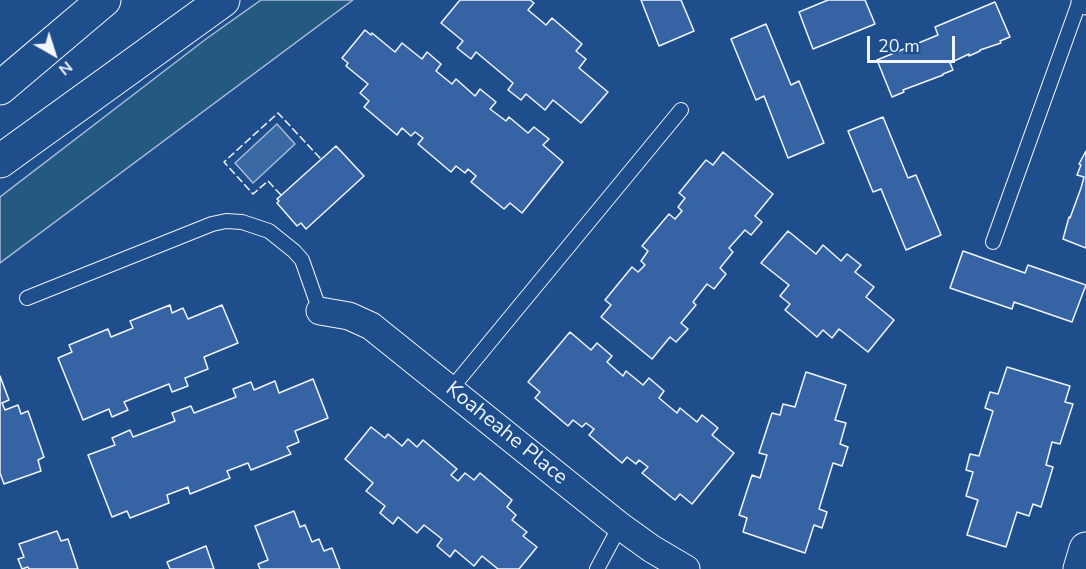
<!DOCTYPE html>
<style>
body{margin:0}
#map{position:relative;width:1086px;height:569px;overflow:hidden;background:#1f4e8c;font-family:"Nunito Sans",sans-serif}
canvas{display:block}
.north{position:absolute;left:24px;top:24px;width:60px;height:60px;-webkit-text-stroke:4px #1f4e8c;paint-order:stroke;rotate:141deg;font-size:16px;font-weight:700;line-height:24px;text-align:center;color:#f2f6ff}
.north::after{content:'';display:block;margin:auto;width:21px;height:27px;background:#f2f6ff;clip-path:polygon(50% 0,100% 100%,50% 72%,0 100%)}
.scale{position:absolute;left:867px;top:36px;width:88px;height:27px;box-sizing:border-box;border:3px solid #f2f6ff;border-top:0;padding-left:8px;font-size:18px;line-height:21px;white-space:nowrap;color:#f2f6ff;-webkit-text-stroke:4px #1f4e8c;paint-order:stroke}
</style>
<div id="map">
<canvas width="1086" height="569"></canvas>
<div class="north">N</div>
<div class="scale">20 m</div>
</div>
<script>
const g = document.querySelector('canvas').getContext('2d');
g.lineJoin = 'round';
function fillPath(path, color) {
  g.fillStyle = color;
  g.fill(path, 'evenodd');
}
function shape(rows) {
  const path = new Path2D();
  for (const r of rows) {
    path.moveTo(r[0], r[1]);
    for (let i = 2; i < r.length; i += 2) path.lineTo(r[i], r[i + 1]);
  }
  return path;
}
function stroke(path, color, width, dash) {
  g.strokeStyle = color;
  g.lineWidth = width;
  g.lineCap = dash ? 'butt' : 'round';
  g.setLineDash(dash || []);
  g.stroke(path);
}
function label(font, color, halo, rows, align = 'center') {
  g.font = font + ' "Nunito Sans",sans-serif';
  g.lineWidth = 4.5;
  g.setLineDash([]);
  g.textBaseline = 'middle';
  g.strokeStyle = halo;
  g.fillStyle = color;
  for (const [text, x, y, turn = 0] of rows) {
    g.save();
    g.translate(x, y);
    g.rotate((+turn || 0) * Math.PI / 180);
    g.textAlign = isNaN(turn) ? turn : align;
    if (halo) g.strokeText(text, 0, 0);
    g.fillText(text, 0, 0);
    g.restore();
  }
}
const green = shape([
 [261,0,353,0,0,263,0,197,206,39,261,0]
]);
fillPath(green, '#245a82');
stroke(green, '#a8bbd7', 1.5);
const water = shape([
 [277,124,295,144,253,183,235,163,277,124]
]);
fillPath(water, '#3b69a3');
stroke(water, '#a8bbd7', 1.5);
const building = shape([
 [460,0,530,0,534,3,528,10,546,25,552,18,582,44,576,51,586,59,579,68,608,92,581,123,553,100,545,110,526,94,521,100,508,90,513,83,476,52,471,59,457,48,463,41,441,23,460,0],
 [641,0,681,0,694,31,659,46,641,0],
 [828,0,865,0,875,24,813,49,799,12,828,0],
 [995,2,1010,37,1000,41,1001,43,980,50,980,51,969,56,969,54,950,63,953,70,943,74,943,75,903,90,904,92,892,97,877,60,938,35,935,27,995,2],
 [766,24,791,85,799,81,824,143,788,158,764,96,756,100,731,39,766,24],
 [365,30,371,35,372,33,395,52,402,43,422,59,427,52,441,64,436,71,452,84,456,79,475,96,480,89,496,102,490,109,506,121,509,117,528,133,534,127,549,139,543,145,563,162,522,213,510,203,504,209,471,182,476,176,468,169,465,173,456,166,451,172,418,144,423,138,415,132,411,136,402,128,397,135,364,107,369,101,360,93,368,84,346,66,348,63,342,58,365,30],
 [883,117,908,178,916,175,941,235,906,250,881,189,873,192,848,131,883,117],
 [336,146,364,176,306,229,301,223,297,226,277,203,279,201,277,199,336,146],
 [1086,151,1086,248,1063,239,1069,217,1070,218,1081,188,1084,177,1077,175,1081,165,1079,164,1086,151],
 [723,152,773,194,755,216,762,222,751,235,745,230,729,248,733,252,720,268,726,274,714,289,707,284,693,302,696,305,681,323,688,329,676,342,670,337,652,359,601,317,611,305,605,300,632,267,638,272,645,265,641,261,648,251,642,246,669,214,675,219,682,211,678,207,685,198,679,193,706,160,713,165,723,152],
 [788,231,816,254,823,245,841,261,847,254,861,265,855,272,874,287,866,297,894,320,868,352,839,329,832,338,823,330,817,337,785,310,790,304,780,296,789,285,761,263,788,231],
 [963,251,1025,273,1028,265,1086,285,1072,322,1014,302,1012,309,950,288,963,251],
 [170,305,172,313,183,308,188,319,222,305,238,343,204,357,208,369,185,378,188,386,172,392,169,384,124,402,128,410,112,417,109,409,83,420,58,358,72,352,69,345,108,329,111,337,133,328,130,321,170,305],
 [570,332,591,350,597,343,612,356,607,362,623,376,626,371,643,385,649,378,664,391,659,398,677,413,680,408,697,422,702,415,718,428,712,435,734,453,692,504,680,494,675,500,642,473,648,467,639,460,636,464,627,457,622,463,589,435,594,429,586,423,582,427,573,420,568,426,535,398,540,392,528,382,570,332],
 [1007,367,1070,386,1065,402,1073,404,1060,444,1052,442,1046,465,1053,467,1041,507,1033,504,1029,516,1017,512,1006,547,967,535,978,500,966,496,973,472,966,470,970,454,979,456,993,411,985,408,990,392,998,394,1007,367],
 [806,372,846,385,835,420,846,423,840,444,848,447,842,466,833,463,819,509,827,512,822,528,814,525,805,553,743,532,747,518,739,515,752,475,760,478,767,455,759,453,772,413,780,415,783,404,795,407,806,372],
 [0,376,9,400,2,403,5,410,18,405,21,414,28,411,44,457,38,460,41,471,4,484,0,473,0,376],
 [313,379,328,418,295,431,299,442,287,447,291,454,251,470,248,463,227,471,230,478,190,494,188,487,167,495,169,503,130,518,127,511,112,517,88,455,115,445,112,438,130,430,133,437,175,421,172,413,191,406,194,413,236,397,233,389,251,382,254,390,275,381,279,393,313,379],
 [371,427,385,438,388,434,402,446,408,439,417,447,423,440,457,469,451,475,458,481,465,473,474,480,480,473,512,500,507,507,516,515,512,520,527,532,523,536,537,547,519,569,498,569,482,556,474,566,455,550,450,557,437,546,442,539,424,525,417,533,398,517,393,524,380,513,385,506,366,491,373,483,345,459,371,427],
 [294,511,300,527,305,525,312,542,319,539,324,551,332,548,340,569,260,569,258,564,268,560,255,526,294,511],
 [57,531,61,541,68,539,78,569,29,569,28,567,22,569,18,559,24,557,19,544,57,531],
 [206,546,214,569,170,569,167,562,206,546]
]);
fillPath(building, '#3563a3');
stroke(building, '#f2f6ff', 1.5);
const lane = shape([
 [993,242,1080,0],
 [27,298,212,224,226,221,242,222,269,231,294,251,302,260,320,311],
 [451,389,681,110],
 [597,569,620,526]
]);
const street = shape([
 [1085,0,1086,1],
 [320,311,349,316,371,326,620,526,652,549,686,569]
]);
const secondary = shape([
 [1080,569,1086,549]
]);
const highway = shape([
 [0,88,104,0],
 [0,161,223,0]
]);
stroke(lane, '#f2f6ff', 16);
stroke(street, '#f2f6ff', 29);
stroke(secondary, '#f2f6ff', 35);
stroke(highway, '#f2f6ff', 35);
stroke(lane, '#1f4e8c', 14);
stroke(street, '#1f4e8c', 27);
stroke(secondary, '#1f4e8c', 33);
stroke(highway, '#1f4e8c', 33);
stroke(shape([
 [281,195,268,181,253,194,224,162,278,113,321,159]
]), '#f2f6ff', 1.5, [8, 3]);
label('21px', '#f2f6ff', '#1f4e8c', [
 ["Koaheahe Place",506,434,39]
]);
</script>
